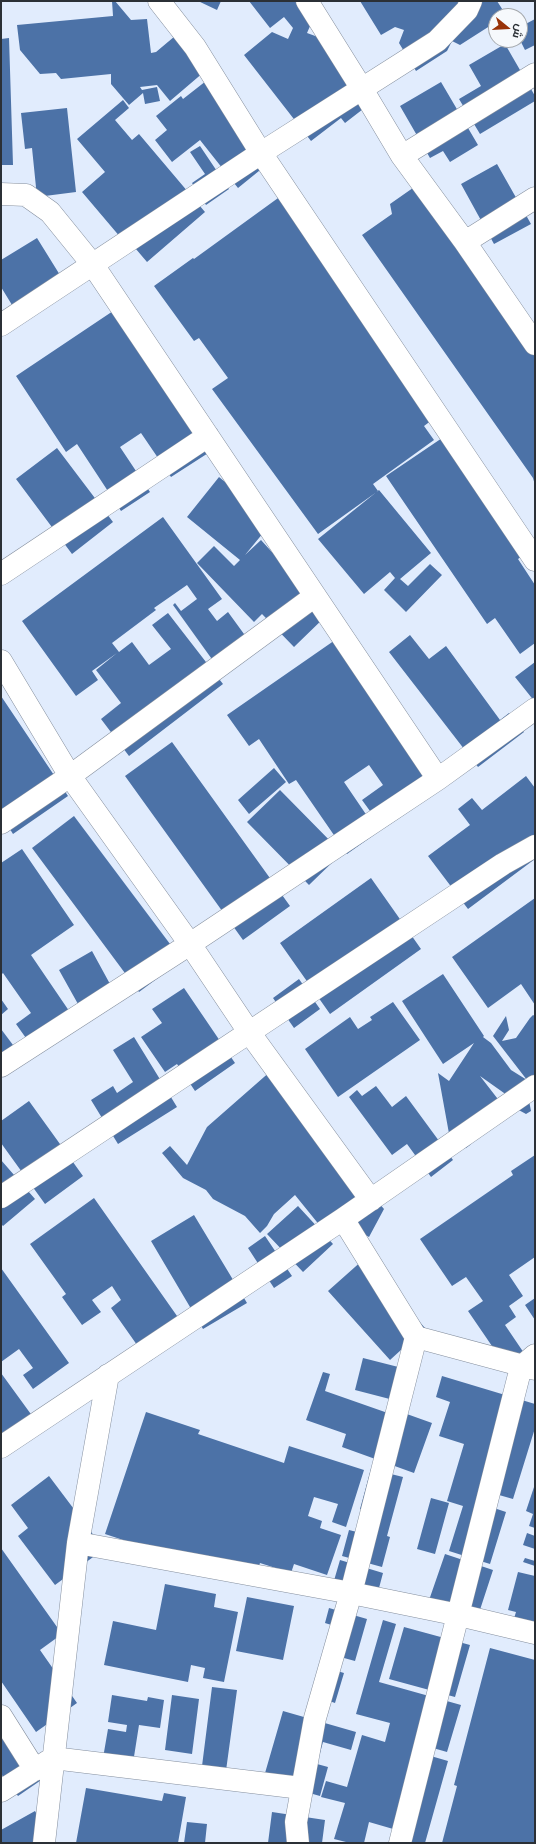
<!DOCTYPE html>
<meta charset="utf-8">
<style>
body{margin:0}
#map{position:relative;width:536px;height:1844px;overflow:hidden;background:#e1ecfd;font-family:"PT Serif",Cairo,serif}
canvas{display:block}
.frame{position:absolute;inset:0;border:2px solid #2b3036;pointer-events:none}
.north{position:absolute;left:488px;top:8px;width:40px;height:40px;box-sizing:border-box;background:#f6f9fc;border:1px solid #a5a9ad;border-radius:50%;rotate:108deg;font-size:11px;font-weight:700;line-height:16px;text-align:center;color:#2b3036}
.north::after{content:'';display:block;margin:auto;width:14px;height:18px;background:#983208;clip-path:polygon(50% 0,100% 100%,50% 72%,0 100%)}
</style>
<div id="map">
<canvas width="536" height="1844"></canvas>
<div class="frame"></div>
<div class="north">ش</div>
</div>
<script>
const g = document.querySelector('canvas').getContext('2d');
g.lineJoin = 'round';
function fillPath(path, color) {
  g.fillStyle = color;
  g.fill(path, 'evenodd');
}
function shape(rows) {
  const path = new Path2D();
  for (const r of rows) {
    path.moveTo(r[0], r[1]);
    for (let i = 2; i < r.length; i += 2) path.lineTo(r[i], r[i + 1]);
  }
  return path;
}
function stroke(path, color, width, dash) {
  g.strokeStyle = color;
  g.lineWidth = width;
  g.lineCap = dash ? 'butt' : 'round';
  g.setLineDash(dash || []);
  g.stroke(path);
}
fillPath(shape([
 [112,1,115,1,131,20,147,19,151,53,156,52,181,31,211,66,170,101,157,85,140,87,142,90,157,87,160,101,145,104,143,93,129,105,111,84,111,74,61,79,56,73,40,74,20,50,17,25,113,16],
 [198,1,221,1,217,10],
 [249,1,310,1,317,10,307,33,318,37,367,106,345,123,341,118,311,141,244,55,272,32,288,39,293,28,284,17,270,28],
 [360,1,497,1,506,15,496,16,496,22,460,45,452,41,447,51,416,71,399,43,404,30,395,27,381,35],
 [535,19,535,45,525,50,520,40,520,27],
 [9,38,13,165,1,165,1,39],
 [505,44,535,96,535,101,480,134,459,99,481,86,469,65],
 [206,81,270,162,238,188,200,140,172,162,155,140,167,130,156,116,181,96,183,99],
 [441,82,478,145,450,162,443,151,430,158,400,106],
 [123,100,129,108,115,120,132,140,139,134,205,212,147,262,124,235,121,238,82,192,105,172,77,139],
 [67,108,76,192,37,197,32,148,25,149,21,113],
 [200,146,229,189,206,205,192,183,205,174,190,152],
 [497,164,531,224,494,244,461,184],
 [420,183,535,346,535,485,533,478,362,235,392,214,390,204],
 [285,193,440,414,424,426,434,440,373,484,378,491,318,534,212,389,228,378,199,338,194,341,154,286,193,258,194,259],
 [37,238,68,288,20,318,1,287,1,260],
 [122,305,216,448,171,477,141,433,120,447,150,492,121,511,77,444,66,452,16,376],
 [448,434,528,552,518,559,535,585,535,643,520,654,495,618,487,624,386,476],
 [57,448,113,522,72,554,16,479],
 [219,477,273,521,245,555,261,540,328,614,294,647,262,614,254,622,197,563,214,546,234,566,240,560,187,517],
 [379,490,431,553,400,579,408,586,430,564,442,575,406,612,384,590,395,578,390,572,364,594,318,539],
 [163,517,222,599,208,609,217,621,228,612,252,645,219,669,173,605,175,603,181,611,197,599,187,585,154,608,156,610,112,643,119,652,132,642,149,665,171,649,152,625,168,613,223,684,129,756,101,719,121,703,96,670,117,653,92,671,98,680,76,696,22,621],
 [410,635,429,659,446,646,500,720,509,713,524,732,478,767,389,652],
 [338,638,436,793,383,829,362,800,383,785,369,765,344,782,378,832,347,854,296,780,289,784,259,739,249,746,227,715],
 [535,662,535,702,515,677],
 [1,696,68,796,13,834,8,826,1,831],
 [172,742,290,906,243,940,125,776],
 [274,768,286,782,249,814,238,800],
 [526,776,535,788,535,859,468,909,428,856,470,825,458,809,472,798,482,810],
 [280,790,342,853,309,885,247,822],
 [74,816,182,960,139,992,32,848],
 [22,849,74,925,31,955,80,1027,38,1055,16,1024,31,1013,3,973,1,975,1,863],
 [371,878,421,949,330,1014,280,943],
 [535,898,535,1005,521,984,488,1008,452,957],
 [92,951,116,995,83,1013,59,970],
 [443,974,484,1036,483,1037,491,1043,511,1070,527,1080,493,1036,506,1016,509,1030,502,1041,516,1038,530,1018,533,1015,535,1016,535,1092,525,1080,531,1111,526,1114,515,1108,504,1093,480,1076,511,1116,486,1121,470,1145,466,1148,452,1150,438,1073,449,1081,474,1043,443,1064,402,1001],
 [299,979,320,1009,294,1028,273,998],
 [184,988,235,1063,195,1091,177,1064,165,1072,141,1037,162,1023,152,1009],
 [1,999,8,1009,1,1015],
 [393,1002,420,1040,338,1097,305,1049,350,1017,358,1029,372,1020,370,1017],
 [1,1029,19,1053,1,1067],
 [134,1037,177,1107,118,1144,91,1100,113,1086,117,1093,133,1082,113,1050],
 [272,1070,321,1136,384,1209,369,1237,338,1220,325,1232,295,1195,274,1214,267,1226,260,1233,245,1216,213,1199,206,1190,183,1178,162,1153,170,1146,187,1165,207,1127],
 [376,1086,392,1107,406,1096,453,1160,431,1177,407,1144,392,1155,349,1097,357,1090,362,1096],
 [29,1101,83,1176,45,1204,1,1143,1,1121],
 [535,1155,535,1257,509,1275,523,1296,509,1306,516,1317,505,1325,526,1356,507,1368,468,1311,483,1301,466,1277,452,1286,420,1239,513,1175,511,1171],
 [1,1160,35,1199,3,1226,1,1224],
 [94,1198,189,1333,149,1362,111,1308,121,1300,112,1286,92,1300,101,1312,82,1325,62,1297,66,1294,30,1244],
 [298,1206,333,1244,303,1272,267,1234],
 [194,1215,247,1303,203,1329,151,1241],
 [265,1236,292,1276,274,1288,248,1248],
 [364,1259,425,1328,390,1360,328,1291],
 [1,1268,69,1363,33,1389,23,1375,33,1368,19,1349,1,1362],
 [535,1298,535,1320,525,1305],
 [363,1358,418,1372,409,1404,355,1390],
 [323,1372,330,1374,325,1391,402,1418,404,1413,432,1423,414,1473,342,1447,346,1434,306,1420],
 [1,1373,41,1428,1,1457],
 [442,1376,535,1404,535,1428,513,1499,485,1491,482,1504,506,1512,490,1564,449,1551,463,1506,447,1501,464,1444,439,1436,450,1402,436,1397],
 [146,1412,200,1430,198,1434,284,1463,289,1446,364,1470,346,1527,332,1522,338,1504,314,1497,308,1516,322,1521,320,1528,341,1535,327,1575,294,1564,291,1573,260,1563,253,1583,105,1534],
 [371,1469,403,1477,387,1536,390,1537,382,1567,342,1556,349,1530,361,1533,367,1511,360,1509],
 [49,1476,104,1549,55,1585,18,1536,28,1528,11,1505],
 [535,1484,535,1528,529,1526,533,1514,526,1511],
 [431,1498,449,1503,435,1554,417,1549],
 [527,1533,535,1536,535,1549,523,1545],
 [1,1548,62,1634,40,1650,77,1703,36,1732,1,1681],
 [445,1554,493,1570,476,1622,427,1606],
 [525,1558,535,1561,535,1566,523,1562],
 [340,1560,383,1573,375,1603,333,1584],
 [518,1572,535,1576,535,1632,512,1625,516,1612,508,1610],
 [165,1584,216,1594,214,1607,238,1612,224,1682,203,1678,205,1668,191,1665,188,1682,104,1665,113,1621,156,1630],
 [247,1597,294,1606,283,1660,236,1651],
 [329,1608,367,1619,355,1661,333,1655,341,1628,325,1623],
 [383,1620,396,1624,379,1682,461,1705,447,1752,419,1744,417,1752,448,1761,425,1843,404,1843,407,1833,369,1822,364,1843,350,1843,334,1839,345,1803,321,1797,326,1781,347,1787,362,1735,385,1742,390,1723,356,1714],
 [404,1627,470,1645,455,1697,389,1679],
 [490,1648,535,1660,535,1843,442,1843,457,1786,454,1785],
 [324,1667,344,1673,335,1703,315,1696],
 [212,1687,237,1690,225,1778,201,1774],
 [112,1695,147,1701,148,1697,164,1700,160,1728,139,1725,133,1763,103,1758,108,1729,126,1732,127,1725,108,1722],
 [172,1695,199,1699,192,1754,165,1750],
 [1,1704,50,1774,18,1796,1,1774],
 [283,1711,356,1732,351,1750,323,1742,317,1764,328,1767,320,1796,263,1780],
 [86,1788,162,1801,164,1793,186,1797,178,1843,76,1843],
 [35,1811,53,1843,1,1843,1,1830],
 [272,1812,325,1820,322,1843,268,1843],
 [187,1822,207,1824,205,1843,184,1843]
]), '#4c72a7');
const minor = shape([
 [159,1,195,47,261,153,535,560],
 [307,1,362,89,402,156,465,242,535,344],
 [402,156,535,74],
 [1,194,26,195,50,212,93,265,438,779],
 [465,242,535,198],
 [1,325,261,153,437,41,467,10,471,1],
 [1,574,208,436],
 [1,661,70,776,190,944,249,1032,371,1200],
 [1,823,70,776,315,596],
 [1,1066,190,944,438,779,535,709],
 [1,1197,503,864,535,846],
 [343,1219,416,1337,535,1369],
 [1,1447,343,1219,535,1086],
 [78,1543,351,1593,459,1615,535,1633],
 [1,1716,35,1770],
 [1,1791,53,1758,301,1788],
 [44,1843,78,1543,108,1375],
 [298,1843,296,1822,315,1718,351,1593,416,1337],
 [400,1843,521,1367,535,1355]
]);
stroke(minor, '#858f9e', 23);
stroke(minor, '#fff', 22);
</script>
